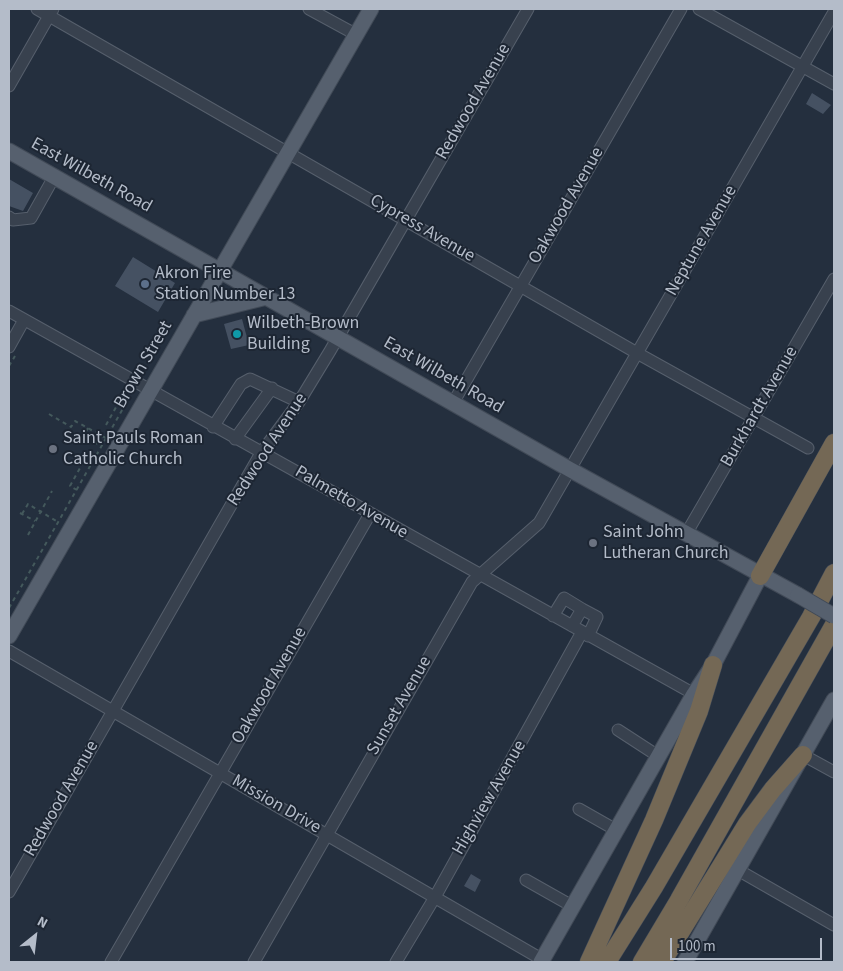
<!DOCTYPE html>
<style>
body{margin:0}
#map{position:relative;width:843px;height:971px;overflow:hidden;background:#242f3e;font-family:"Source Sans 3",sans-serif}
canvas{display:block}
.frame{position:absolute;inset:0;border:10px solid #b4bcc9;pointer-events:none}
.north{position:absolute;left:10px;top:911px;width:50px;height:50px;-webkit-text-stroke:4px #1d2633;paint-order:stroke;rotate:29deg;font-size:14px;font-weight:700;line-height:20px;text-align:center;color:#b4bcc9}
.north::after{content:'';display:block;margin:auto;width:18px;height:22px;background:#b4bcc9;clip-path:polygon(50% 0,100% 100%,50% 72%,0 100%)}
.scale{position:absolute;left:670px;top:938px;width:152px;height:22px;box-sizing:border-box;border:2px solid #b4bcc9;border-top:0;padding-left:6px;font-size:15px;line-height:18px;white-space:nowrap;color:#b4bcc9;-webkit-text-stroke:4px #1d2633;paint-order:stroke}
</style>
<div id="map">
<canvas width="843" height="971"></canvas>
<div class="frame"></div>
<div class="north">N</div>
<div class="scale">100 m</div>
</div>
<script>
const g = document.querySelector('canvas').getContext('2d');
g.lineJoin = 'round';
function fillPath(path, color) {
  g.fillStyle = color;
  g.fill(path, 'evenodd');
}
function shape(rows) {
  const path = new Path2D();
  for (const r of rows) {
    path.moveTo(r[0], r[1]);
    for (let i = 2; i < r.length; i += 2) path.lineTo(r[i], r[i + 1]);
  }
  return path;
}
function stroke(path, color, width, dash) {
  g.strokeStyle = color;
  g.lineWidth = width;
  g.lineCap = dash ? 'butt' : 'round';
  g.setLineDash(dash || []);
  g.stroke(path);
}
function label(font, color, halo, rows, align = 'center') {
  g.font = font + ' "Source Sans 3",sans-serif';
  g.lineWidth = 4;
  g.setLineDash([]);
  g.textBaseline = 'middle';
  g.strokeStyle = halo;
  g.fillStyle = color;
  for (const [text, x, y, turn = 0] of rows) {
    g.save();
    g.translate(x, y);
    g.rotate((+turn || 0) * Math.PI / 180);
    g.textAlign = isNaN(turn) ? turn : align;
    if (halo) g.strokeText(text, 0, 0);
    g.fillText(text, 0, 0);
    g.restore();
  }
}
fillPath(shape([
 [812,93,831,105,823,114,806,104],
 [9,179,33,193,23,211,9,206],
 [133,257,175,283,158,312,115,286],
 [242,319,249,345,231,349,224,324],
 [471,874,481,880,475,892,464,886]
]), '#455162');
const minor = shape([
 [37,9,637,353,808,448],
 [309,9,355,34],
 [699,9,834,84],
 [9,86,53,9],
 [9,217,13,220,31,218,54,177],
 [9,311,694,694],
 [9,347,24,320],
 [453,403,681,9],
 [213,427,241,384,250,379,299,402],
 [235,439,272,388],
 [686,534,834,279],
 [582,609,597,617,588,636],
 [553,616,564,598,582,609,572,626],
 [9,651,543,960],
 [618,730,658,756],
 [803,755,834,772],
 [579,809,616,830],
 [738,870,834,925],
 [526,880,572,906],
 [9,892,261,453,299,402,330,351,528,9],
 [111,962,370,514],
 [254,962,472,582,539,523,834,12],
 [396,962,435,897,582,632]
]);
const major = shape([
 [9,151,569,469,798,595],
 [194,315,267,297],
 [9,636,371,9],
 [541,962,694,694,713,665,760,576],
 [685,962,834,700]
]);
const highway = shape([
 [760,576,834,443],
 [589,962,654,820,699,711,713,665],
 [607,962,654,887,811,617,834,573],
 [642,962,679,900,834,625],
 [662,962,747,824,773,789,803,755]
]);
stroke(minor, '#565f6c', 13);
stroke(major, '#414a57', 17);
stroke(highway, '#434c59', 19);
stroke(shape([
 [9,366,15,356],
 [49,414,71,427,75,421,106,438],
 [106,425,119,402,125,406],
 [88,428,84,435,96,442],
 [101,434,96,443,102,446],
 [77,490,70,486,89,452,96,456],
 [20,513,35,521],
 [22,514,28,504,58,522],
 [28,535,52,491],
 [9,608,133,391]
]), '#44595c', 2, [4, 4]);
stroke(minor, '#38414e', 11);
stroke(major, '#56606e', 15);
stroke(highway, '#746855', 18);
const majorBridge = shape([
 [798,595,834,616]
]);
stroke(majorBridge, '#414a57', 17, []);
stroke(majorBridge, '#56606e', 15);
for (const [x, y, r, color] of [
 [145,284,5,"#5c6f8a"],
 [237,334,5,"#0f9aa8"],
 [53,449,5,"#6b7280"],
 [593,543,5,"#6b7280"]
]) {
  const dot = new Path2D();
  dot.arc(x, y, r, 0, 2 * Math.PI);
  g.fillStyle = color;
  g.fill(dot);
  stroke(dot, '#1d2633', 2);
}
label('18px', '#b4bcc9', '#1d2633', [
 ["Redwood Avenue",474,102,-60],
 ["East Wilbeth Road",91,176,29],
 ["Oakwood Avenue",567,206,-60],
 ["Cypress Avenue",422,229,30],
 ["Neptune Avenue",702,241,-60],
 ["Brown Street",144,365,-60],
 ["East Wilbeth Road",443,376,30],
 ["Burkhardt Avenue",760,407,-60],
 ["Redwood Avenue",268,450,-57],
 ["Palmetto Avenue",351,503,30],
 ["Oakwood Avenue",270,686,-60],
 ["Sunset Avenue",400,706,-60],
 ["Highview Avenue",490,798,-60],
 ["Redwood Avenue",62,799,-60],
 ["Mission Drive",276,805,30]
]);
label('18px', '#b4bcc9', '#1d2633', [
 ["Akron Fire",155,274],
 ["Station Number 13",155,295],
 ["Wilbeth-Brown",247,324],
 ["Building",247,345],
 ["Saint Pauls Roman",63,439],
 ["Catholic Church",63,460],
 ["Saint John",603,533],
 ["Lutheran Church",603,554]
], 'left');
</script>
